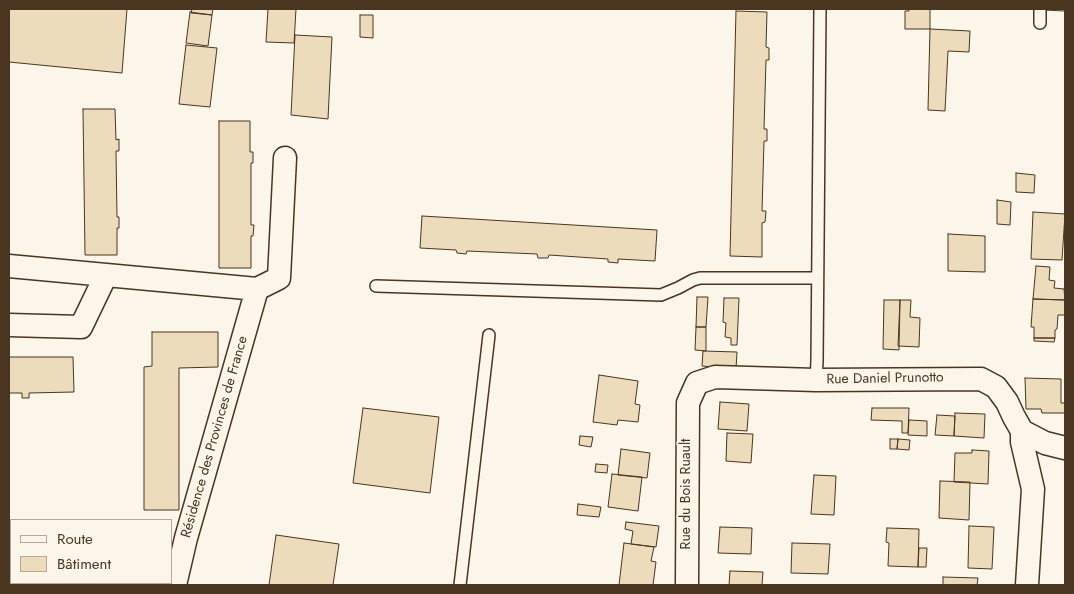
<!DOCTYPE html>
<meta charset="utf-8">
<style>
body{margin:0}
#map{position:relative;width:1074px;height:594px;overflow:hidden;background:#fbf6e9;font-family:Jost,sans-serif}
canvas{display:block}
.frame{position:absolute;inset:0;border:10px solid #4a3520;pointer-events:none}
.legend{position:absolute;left:10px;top:519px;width:162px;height:65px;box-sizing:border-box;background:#fbf6e9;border:1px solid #b4a999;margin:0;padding:6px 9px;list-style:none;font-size:15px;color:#4a3520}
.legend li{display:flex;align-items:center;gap:10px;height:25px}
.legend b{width:25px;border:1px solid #b4a999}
</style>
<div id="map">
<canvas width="1074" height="594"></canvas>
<div class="frame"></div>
<ul class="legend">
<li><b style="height:6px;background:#fbf6e9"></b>Route</li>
<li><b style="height:14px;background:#ecdcbc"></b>Bâtiment</li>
</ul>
</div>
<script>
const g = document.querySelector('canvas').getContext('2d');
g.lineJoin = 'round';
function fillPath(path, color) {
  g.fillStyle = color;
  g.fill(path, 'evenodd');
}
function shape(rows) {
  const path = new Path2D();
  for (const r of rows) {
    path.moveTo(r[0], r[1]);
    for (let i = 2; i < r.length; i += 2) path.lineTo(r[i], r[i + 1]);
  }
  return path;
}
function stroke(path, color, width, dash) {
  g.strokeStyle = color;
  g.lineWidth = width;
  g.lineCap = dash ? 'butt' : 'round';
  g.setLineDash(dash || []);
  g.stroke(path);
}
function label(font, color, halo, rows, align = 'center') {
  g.font = font + ' Jost,sans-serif';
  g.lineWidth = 4;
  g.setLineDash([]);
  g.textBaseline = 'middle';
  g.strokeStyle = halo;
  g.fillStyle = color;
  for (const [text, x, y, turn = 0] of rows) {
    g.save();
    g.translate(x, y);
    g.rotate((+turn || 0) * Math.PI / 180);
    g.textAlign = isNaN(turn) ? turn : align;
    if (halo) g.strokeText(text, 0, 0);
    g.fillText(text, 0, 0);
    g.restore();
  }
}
const building = shape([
 [9,9,127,9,122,73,9,62,9,9],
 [192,9,213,9,212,15,191,13,192,9],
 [268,9,296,9,294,43,266,42,268,9],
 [909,9,930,9,930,29,905,29,905,11,909,11,909,9],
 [1044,9,1065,9,1065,11,1044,10,1044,9],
 [736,11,767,12,766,47,769,48,769,60,766,60,764,129,767,129,767,141,764,141,762,211,766,211,765,222,762,223,762,257,730,256,736,11],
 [190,12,212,15,208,46,186,43,190,12],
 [360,15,373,15,373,38,360,37,360,15],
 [930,29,970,31,969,52,948,51,945,111,928,110,930,29],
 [295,35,332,37,328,119,291,115,295,35],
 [186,45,217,48,210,107,179,104,186,45],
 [83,109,115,109,116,140,119,139,119,151,116,151,117,217,119,217,119,228,117,228,117,255,85,255,83,109],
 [219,121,250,121,250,152,253,152,253,163,251,163,251,225,254,225,253,236,251,236,251,268,219,268,219,121],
 [1016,173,1035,175,1034,193,1016,192,1016,173],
 [997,200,1011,202,1010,225,997,224,997,200],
 [1033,212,1065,214,1062,260,1031,259,1033,212],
 [422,216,657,230,655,261,618,259,618,263,608,262,608,259,549,255,548,258,538,258,537,254,467,251,466,254,457,253,456,250,420,248,422,216],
 [948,234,985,236,985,272,948,271,948,234],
 [1036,266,1050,267,1049,280,1055,281,1054,288,1064,289,1065,300,1033,299,1036,266],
 [697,297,708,297,706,327,696,327,697,297],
 [724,298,739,298,737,345,731,345,731,338,725,337,726,323,723,322,724,298],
 [1033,299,1065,300,1065,315,1058,315,1057,329,1055,330,1055,338,1034,338,1034,327,1031,327,1033,299],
 [884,300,900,300,899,350,883,349,884,300],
 [900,300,911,300,910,317,920,318,919,347,898,346,900,300],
 [696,327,706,327,706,351,695,350,696,327],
 [152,332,218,332,218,367,179,368,179,510,144,510,144,367,152,366,152,332],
 [1034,338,1055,338,1054,342,1034,341,1034,338],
 [703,351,737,352,736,369,702,366,703,351],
 [9,357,73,357,74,392,29,393,29,398,22,398,22,393,9,393,9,357],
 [599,375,638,381,635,404,640,405,638,422,618,420,617,425,593,422,599,375],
 [1025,378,1061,379,1061,403,1065,403,1065,413,1042,413,1041,409,1026,409,1025,378],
 [720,402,749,404,747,431,718,429,720,402],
 [363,408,439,417,430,493,353,483,363,408],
 [872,408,909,408,908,433,902,433,902,421,871,420,872,408],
 [955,413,985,414,984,438,954,436,955,413],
 [937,415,955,416,954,436,935,435,937,415],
 [909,420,927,421,927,436,908,435,909,420],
 [727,433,753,434,751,463,726,461,727,433],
 [580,436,593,437,591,447,579,445,580,436],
 [890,439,898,439,897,449,890,449,890,439],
 [898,439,910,440,909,450,897,449,898,439],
 [621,449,650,453,647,478,618,475,621,449],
 [972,450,989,451,988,484,954,482,955,453,972,453,972,450],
 [596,464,608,465,607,473,595,472,596,464],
 [612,474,642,477,638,511,608,507,612,474],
 [814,475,836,476,834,515,811,514,814,475],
 [940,481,970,482,969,520,939,518,940,481],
 [578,504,601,507,599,517,577,515,578,504],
 [626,522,659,526,656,547,631,544,633,531,625,529,626,522],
 [969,526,994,527,992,569,968,568,969,526],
 [720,527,752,528,751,554,718,553,720,527],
 [887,528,919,529,918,567,888,566,889,543,886,542,887,528],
 [276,535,339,544,333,585,269,585,276,535],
 [624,543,654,547,651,561,656,562,653,585,619,585,624,543],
 [792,543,830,544,828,574,791,573,792,543],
 [9,547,11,547,11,582,9,582,9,547],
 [919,548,927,548,926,567,918,567,919,548],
 [730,571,763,572,762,585,729,585,730,571],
 [943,577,978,578,977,585,943,585,943,577]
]);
fillPath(building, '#ecdcbc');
stroke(building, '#4a3520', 1);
const lane = shape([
 [1040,9,1040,23],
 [376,286,661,295,678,288,693,280,700,278,817,278],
 [816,380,817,361,820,9],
 [460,585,489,335]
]);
const street = shape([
 [9,266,257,289,186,538,175,585],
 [257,289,279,278,285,158],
 [9,325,81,327,106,275],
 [1022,431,1022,442,1033,489,1027,585],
 [687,585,688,403,697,383,715,377,816,380,981,379,996,387,1007,402,1014,417,1022,431,1045,443,1065,448]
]);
stroke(lane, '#4a3520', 14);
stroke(street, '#4a3520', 25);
stroke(lane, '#fbf6e9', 11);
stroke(street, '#fbf6e9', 22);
label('14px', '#4a3520', '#fbf6e9', [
 ["Rue Daniel Prunotto",885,379,-1],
 ["Résidence des Provinces de France",215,437,-74],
 ["Rue du Bois Ruault",687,494,-90]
]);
</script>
